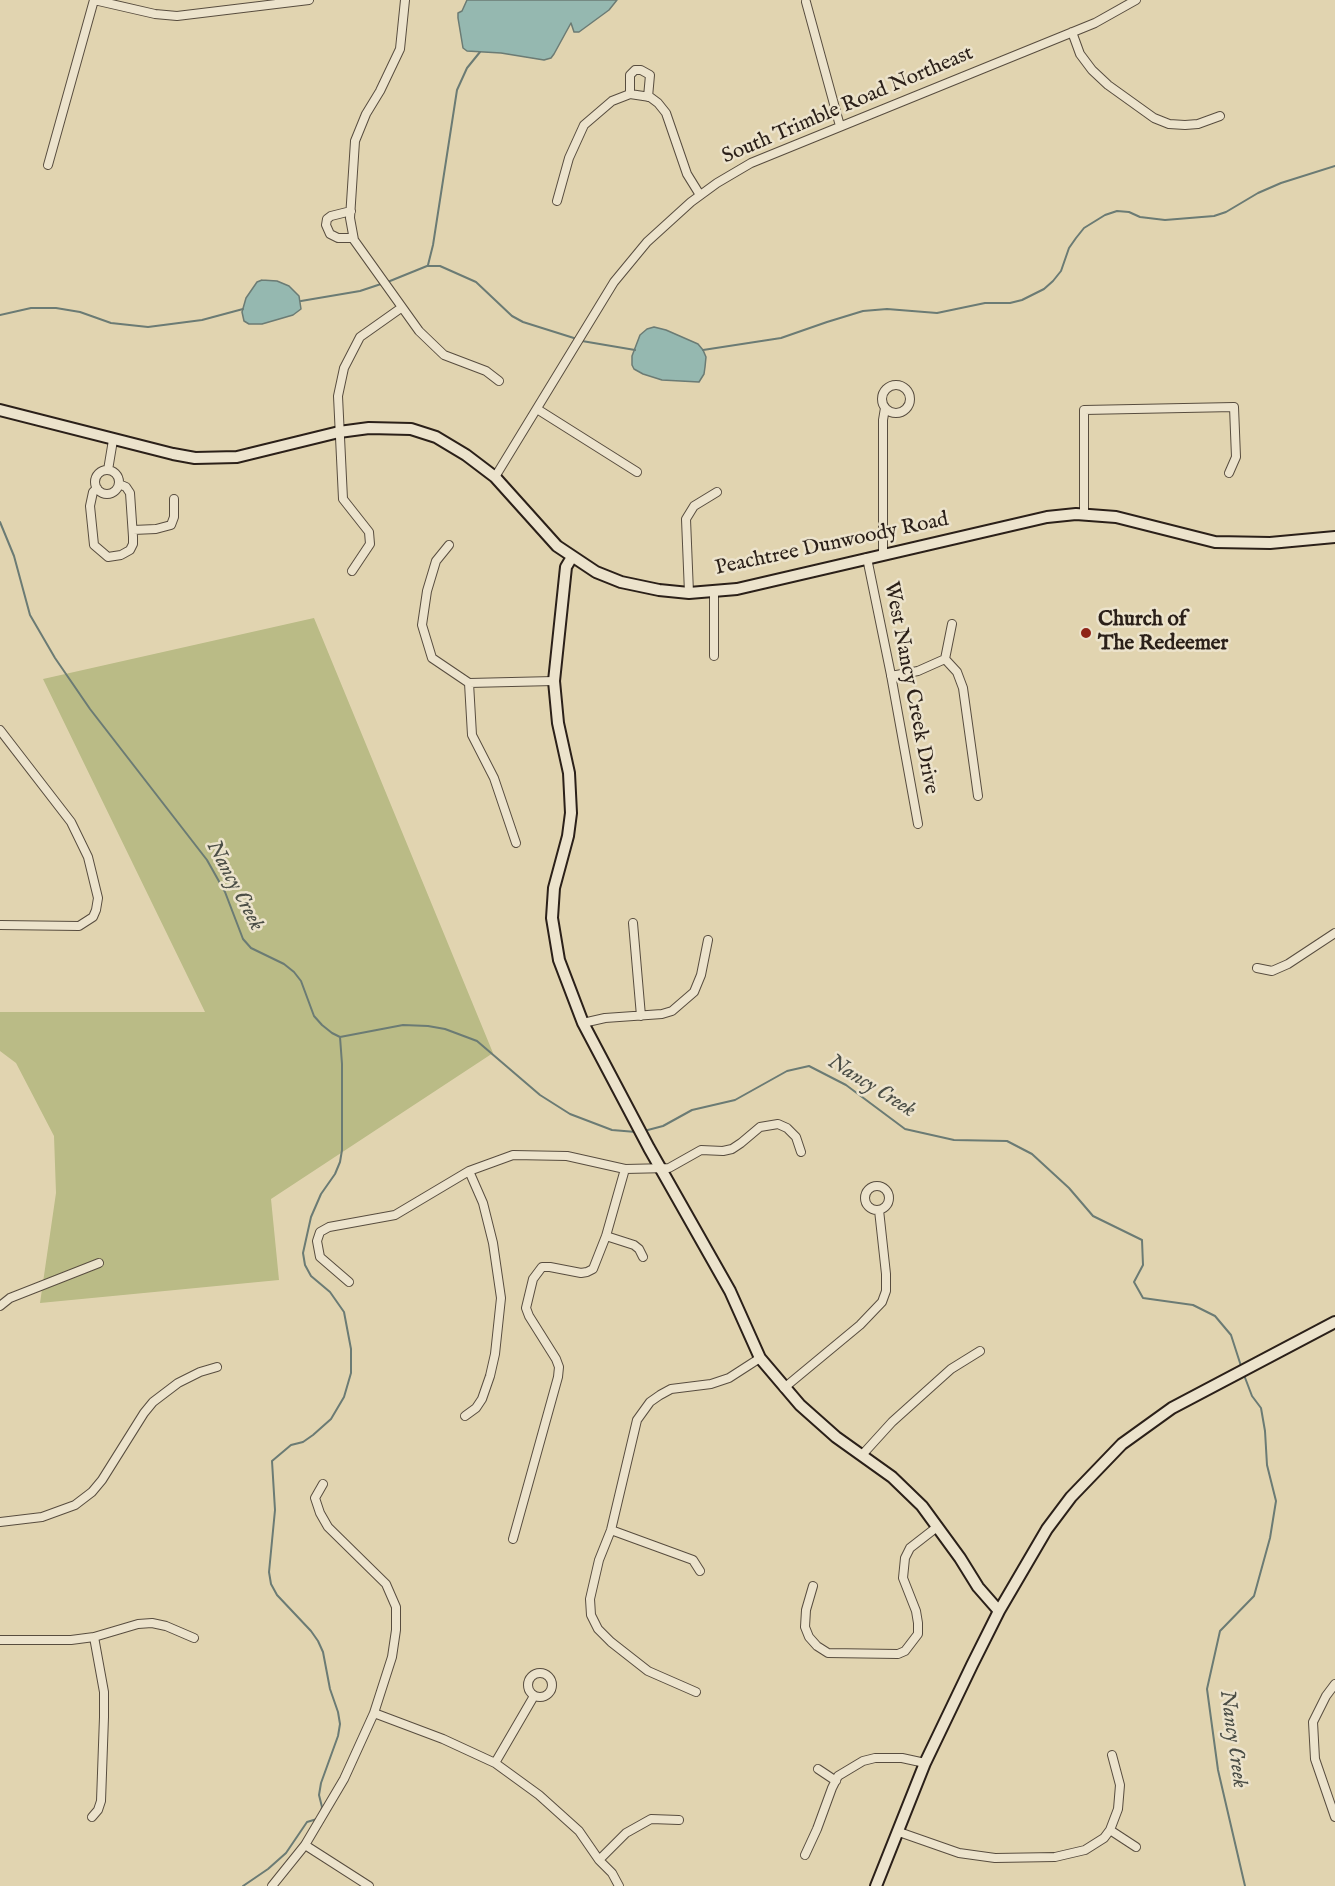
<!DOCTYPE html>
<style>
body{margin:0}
canvas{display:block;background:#e1d4b0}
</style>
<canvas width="1335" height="1886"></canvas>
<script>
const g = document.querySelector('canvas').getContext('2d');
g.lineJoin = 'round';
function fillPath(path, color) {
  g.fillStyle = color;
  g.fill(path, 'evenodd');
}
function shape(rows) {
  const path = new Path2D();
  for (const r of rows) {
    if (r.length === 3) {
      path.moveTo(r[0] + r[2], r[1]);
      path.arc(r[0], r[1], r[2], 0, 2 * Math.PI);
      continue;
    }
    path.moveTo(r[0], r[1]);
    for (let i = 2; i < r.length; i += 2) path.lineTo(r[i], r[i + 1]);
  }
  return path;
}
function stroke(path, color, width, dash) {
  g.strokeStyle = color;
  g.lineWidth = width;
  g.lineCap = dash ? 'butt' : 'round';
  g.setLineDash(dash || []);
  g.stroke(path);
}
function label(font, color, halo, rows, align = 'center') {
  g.font = font + ' "IM FELL English",serif';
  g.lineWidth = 5;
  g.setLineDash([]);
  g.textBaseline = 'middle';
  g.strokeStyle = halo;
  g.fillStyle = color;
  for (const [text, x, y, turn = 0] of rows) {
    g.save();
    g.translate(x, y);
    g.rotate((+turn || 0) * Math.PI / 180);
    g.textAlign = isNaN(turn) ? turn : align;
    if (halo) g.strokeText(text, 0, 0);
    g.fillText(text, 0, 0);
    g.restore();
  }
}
fillPath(shape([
 [314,618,493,1053,271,1199,279,1280,40,1303,56,1193,54,1136,16,1063,0,1051,0,1012,205,1012,43,679]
]), '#babb86');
const water = shape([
 [467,0,617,0,609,10,579,32,574,32,571,23,554,54,551,58,544,60,501,53,467,51,463,48,458,18,458,13,462,11,467,0],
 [262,280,277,281,289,286,299,296,301,309,293,315,262,324,249,324,244,321,242,312,246,298,257,282,262,280],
 [654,327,666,330,698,344,703,350,706,357,705,367,704,374,699,382,662,380,643,374,634,369,632,365,632,356,640,335,647,329,654,327]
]);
fillPath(water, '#95b8b0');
stroke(water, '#6b7b74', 1.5);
stroke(shape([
 [428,265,433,245,457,90,467,68,480,52],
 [301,301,360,291,390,281,427,266,440,266,476,282,512,316,523,322,577,339],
 [0,315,31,308,56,308,80,312,111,323,148,327,202,320,243,309],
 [582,341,635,350],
 [703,350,781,338,827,322,863,311,887,309,937,313,985,303,1010,303,1022,300,1044,289,1053,281,1061,271,1069,248,1076,238,1084,228,1105,215,1117,211,1129,212,1140,217,1165,220,1214,216,1226,212,1258,193,1281,183,1335,166],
 [0,522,14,556,30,615,55,658,90,709,207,860,225,892,243,939,251,948,284,964,294,972,301,981,314,1016,322,1025,332,1033,340,1037,403,1025,428,1026,445,1029,477,1041,540,1095,570,1114,612,1130,636,1132],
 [644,1131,663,1126,692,1110,735,1100,787,1071,809,1066,846,1085,905,1129,954,1140,1007,1141,1032,1154,1069,1188,1093,1216,1142,1240,1143,1265,1134,1282,1143,1298,1193,1305,1215,1316,1231,1335,1241,1366],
 [1244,1375,1252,1396,1261,1408,1265,1431,1267,1465,1276,1501,1270,1538,1254,1596,1220,1631,1207,1689,1218,1770,1245,1886],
 [321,1812,322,1807,319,1795,321,1783,338,1736,340,1724,338,1712,330,1689,323,1652,318,1641,311,1631,277,1595,271,1584,269,1572,275,1510,272,1461,291,1445,303,1442,313,1435,331,1419,344,1397,351,1373,351,1349,344,1312,330,1292,311,1276,305,1265,303,1253,311,1217,321,1194,335,1174,340,1162,342,1150,342,1064,340,1037],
 [243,1886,268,1869,286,1853,307,1822,317,1819]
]), '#6b7b74', 2);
const street = shape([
 [94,0,155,14,177,16,309,0],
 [405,0,400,49,380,91,366,114,355,141,350,218,354,240,419,331,444,355,486,371,499,381],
 [806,2,840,126],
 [1072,32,1080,54,1092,70,1108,85,1154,118,1169,124,1185,125,1198,124,1220,116],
 [630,94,630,75,635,70,641,70,650,75,648,97],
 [48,165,94,0],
 [557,201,569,158,584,125,612,101,630,94,650,97,658,103,666,113,687,174,700,195],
 [351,211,331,216,327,219,326,225,330,234,338,238,353,238],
 [896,399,14],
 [537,409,637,472],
 [107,482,12],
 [108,470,113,440],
 [495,477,614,282,647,242,691,202,717,183,751,163,1095,23,1136,0],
 [97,488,93,492,90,506,94,545,108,557,121,555,130,550,133,544,133,537,130,493,126,487,119,484],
 [1084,514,1084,410,1234,407,1236,457,1229,473],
 [133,530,156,529,171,525,174,517,174,499],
 [449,545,436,561,427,591,422,625,432,658,469,683,554,681],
 [883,555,883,420,885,408],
 [867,558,891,675,918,824],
 [352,571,370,544,369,532,343,499,338,396,344,368,360,337,401,308],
 [689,593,686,519,694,506,717,492],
 [714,656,714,592],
 [945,659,957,672,963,688,978,796],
 [945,659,952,624],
 [891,676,918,671,945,659],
 [469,683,472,735,494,778,516,843],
 [0,730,71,822,88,857,98,898,96,910,93,917,79,926,0,925],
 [633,923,641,1016],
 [1257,968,1272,971,1288,964,1335,933],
 [583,1023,605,1018,662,1014,672,1011,694,992,701,975,708,940],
 [877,1198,12],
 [606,1236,634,1245,639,1249,643,1257],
 [349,1282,320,1257,317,1241,320,1232,329,1227,395,1215,469,1171,513,1155,567,1156,625,1169,669,1168,701,1150,723,1151,732,1149,741,1143,760,1127,778,1124,787,1128,796,1137,801,1152],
 [0,1306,10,1298,99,1263],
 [784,1388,860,1325,882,1302,886,1291,886,1274,879,1210],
 [465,1416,476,1408,482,1399,490,1376,495,1354,501,1298,493,1243,483,1203,469,1171],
 [862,1455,892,1422,951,1369,980,1351],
 [0,1522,42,1517,75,1505,92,1492,102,1480,144,1413,153,1402,178,1383,200,1372,217,1367],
 [611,1530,693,1560,700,1571],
 [513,1539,558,1377,559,1367,556,1359,529,1316,526,1308,533,1279,542,1267,550,1267,581,1273,587,1272,593,1269,606,1236,625,1169],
 [813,1586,806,1610,805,1627,809,1637,817,1646,828,1653,898,1654,905,1651,918,1634,918,1623,916,1611,903,1578,905,1558,910,1548,937,1527],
 [0,1640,71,1640,94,1637,138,1624,152,1623,166,1626,194,1638],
 [540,1685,12],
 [1335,1684,1326,1696,1313,1722,1315,1759,1335,1817],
 [696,1692,648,1671,611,1642,598,1629,591,1615,590,1599,599,1560,611,1530,637,1420,650,1402,660,1395,671,1389,711,1384,729,1378,760,1358],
 [374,1713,443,1739,495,1763,539,1795,579,1831,599,1860,612,1873,619,1886],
 [495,1763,534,1696],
 [818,1769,836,1781],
 [92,1817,98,1810,101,1801,104,1717,104,1692,94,1637],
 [1110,1830,1136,1847],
 [899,1832,959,1853,995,1858,1055,1857,1085,1850,1104,1838,1110,1830,1118,1809,1120,1785,1112,1755],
 [305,1845,369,1886],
 [805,1855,817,1829,832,1788,838,1776,863,1761,875,1758,902,1758,925,1763],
 [599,1860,626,1833,651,1819,679,1820],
 [272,1886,305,1845,344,1779,374,1713,392,1657,396,1630,396,1607,386,1584,328,1527,320,1513,315,1498,323,1484]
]);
const secondary = shape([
 [0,410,173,454,195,458,237,457,339,432,369,428,411,429,436,437,466,455,495,477,557,546,596,572,621,582,659,590,689,593,737,589,1047,517,1076,514,1116,517,1215,542,1270,543,1335,537],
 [572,557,566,567,554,681,558,723,569,773,571,813,568,836,554,888,552,918,559,960,583,1023,649,1148,730,1291,760,1358,800,1405,836,1437,892,1477,922,1506,960,1558,978,1587,999,1611],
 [876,1886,925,1763,972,1665,999,1611,1047,1529,1071,1497,1122,1444,1172,1408,1335,1322]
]);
stroke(street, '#584d3f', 10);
stroke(secondary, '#2b2019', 14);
stroke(street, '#ece3cc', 8);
stroke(secondary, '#ece3cc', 10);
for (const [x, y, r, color] of [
 [1086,633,6,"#8f2418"]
]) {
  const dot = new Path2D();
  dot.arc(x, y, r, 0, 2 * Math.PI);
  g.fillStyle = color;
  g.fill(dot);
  stroke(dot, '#ece3cc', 2);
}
label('21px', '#2b2019', '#ece3cc', [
 ["South Trimble Road Northeast",848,106,-23],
 ["Peachtree Dunwoody Road",832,545,-12],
 ["West Nancy Creek Drive",910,688,79]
]);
label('bold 21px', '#2b2019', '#ece3cc', [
 ["Church of",1098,621],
 ["The Redeemer",1098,645]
], 'left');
label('italic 22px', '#4b4e46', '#ece3cc', [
 ["Nancy Creek",234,886,62],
 ["Nancy Creek",871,1087,32],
 ["Nancy Creek",1232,1739,82]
]);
</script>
